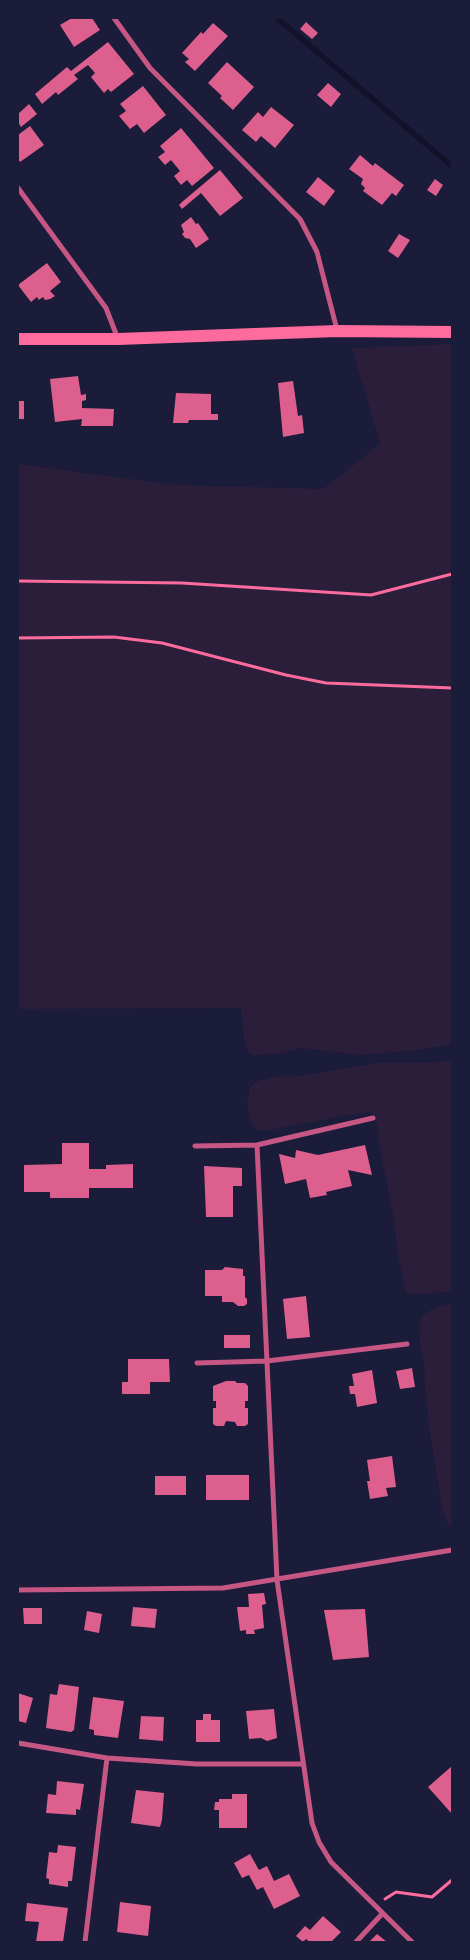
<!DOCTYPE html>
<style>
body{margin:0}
#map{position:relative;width:470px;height:1960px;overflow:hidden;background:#1b1b3a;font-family:"Space Grotesk",sans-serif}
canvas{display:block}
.frame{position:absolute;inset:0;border:19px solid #1b1b3a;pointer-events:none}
</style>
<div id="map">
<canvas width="470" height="1960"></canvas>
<div class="frame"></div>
</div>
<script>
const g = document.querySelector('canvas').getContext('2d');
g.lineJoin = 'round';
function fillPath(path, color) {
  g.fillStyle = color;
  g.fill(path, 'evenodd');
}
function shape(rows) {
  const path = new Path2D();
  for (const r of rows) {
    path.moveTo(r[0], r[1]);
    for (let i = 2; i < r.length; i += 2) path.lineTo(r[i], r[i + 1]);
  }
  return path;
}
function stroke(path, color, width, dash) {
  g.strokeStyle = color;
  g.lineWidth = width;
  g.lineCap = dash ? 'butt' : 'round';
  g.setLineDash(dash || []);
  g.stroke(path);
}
fillPath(shape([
 [452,344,452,1045,409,1051,362,1055,300,1048,279,1054,252,1055,248,1051,244,1038,241,1008,18,1009,18,464,176,485,323,489,380,444,352,348],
 [452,1060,452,1291,427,1294,406,1293,397,1249,393,1214,379,1143,377,1125,371,1111,264,1131,256,1129,249,1118,247,1102,250,1088,255,1082,272,1077,301,1076,375,1063,425,1063],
 [452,1303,452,1527,450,1528,442,1509,429,1426,425,1389,424,1363,420,1345,419,1323,424,1314,435,1308]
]), '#2a1e3b');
stroke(shape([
 [277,18,452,166]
]), '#12122b', 5.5);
fillPath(shape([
 [72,18,92,18,100,30,74,47,60,25],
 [306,22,318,33,312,39,300,29],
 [213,23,228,36,195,71,185,62,189,59,182,53,201,32,203,34],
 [108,42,134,74,111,92,108,89,104,93,91,77,95,73,88,65,74,75,78,79,58,95,56,92,42,104,35,94,67,67,71,71],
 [227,62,254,87,233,110,220,98,222,96,208,83],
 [328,83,341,94,331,107,317,95],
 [143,86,166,115,144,133,137,124,130,129,119,116,126,111,120,104],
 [29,104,37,114,21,127,18,122,18,114],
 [271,107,294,125,275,148,261,136,256,142,242,130,258,112,263,117],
 [30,126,44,145,20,162,18,159,18,135],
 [181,128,214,168,192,186,187,180,181,185,174,176,180,171,171,160,165,165,158,157,165,152,160,146],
 [360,155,373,166,375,163,404,185,396,196,392,193,382,205,363,191,365,188,361,184,363,179,349,169],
 [220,170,243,198,220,216,201,193,182,209,179,205,182,202],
 [318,177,335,191,324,206,306,192],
 [435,179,443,185,436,196,427,190],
 [191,217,196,224,198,223,209,239,196,248,190,239,185,238,182,234,184,232,181,225],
 [399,234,410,240,398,258,388,251],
 [47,263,61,282,50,291,55,296,50,299,45,300,43,297,39,300,37,297,31,302,18,285],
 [78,376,81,395,86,394,86,400,82,401,82,408,114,409,113,426,81,426,82,419,55,422,50,379],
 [293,381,298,416,302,415,304,433,283,437,278,383],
 [176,393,211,394,211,414,218,414,218,420,189,420,188,423,173,423],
 [18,401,24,401,24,419,18,419],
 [62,1143,89,1143,89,1169,106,1169,106,1165,133,1164,133,1188,89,1188,89,1198,50,1198,50,1192,24,1192,24,1165,62,1164],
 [365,1145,372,1175,348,1170,352,1186,326,1192,327,1195,310,1198,306,1179,285,1184,279,1154,295,1158,296,1150,318,1155],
 [204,1166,242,1168,242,1186,233,1186,233,1217,206,1217],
 [225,1267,243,1269,243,1276,245,1276,245,1297,247,1299,247,1304,244,1306,238,1306,233,1302,222,1302,222,1296,205,1296,205,1270,222,1270],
 [306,1296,310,1337,287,1339,283,1299],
 [224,1335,250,1335,250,1348,224,1348],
 [128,1359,169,1359,170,1382,150,1382,150,1394,122,1394,122,1382,128,1382],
 [412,1368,415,1387,400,1389,396,1371],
 [372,1370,377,1403,357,1407,355,1394,350,1394,349,1386,354,1386,352,1374],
 [226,1381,235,1381,237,1383,245,1383,248,1386,248,1401,245,1401,245,1408,248,1408,248,1424,245,1426,237,1426,235,1422,226,1421,224,1426,216,1426,213,1424,213,1408,216,1408,216,1401,213,1401,213,1386],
 [392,1456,396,1487,386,1488,388,1496,370,1499,367,1481,370,1481,367,1460],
 [206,1475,249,1475,249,1500,206,1500],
 [155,1476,186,1476,186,1495,155,1495],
 [264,1593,266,1604,262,1605,264,1628,254,1630,255,1634,246,1634,246,1630,240,1631,237,1607,249,1607,248,1594],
 [133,1607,157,1609,155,1628,131,1626],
 [23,1608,42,1608,42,1624,24,1624],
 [365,1609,369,1657,333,1660,324,1610],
 [87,1611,102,1614,99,1633,84,1630],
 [59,1684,79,1687,74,1730,71,1732,46,1728,50,1694,57,1695],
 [18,1693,33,1698,26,1723,18,1721],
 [93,1697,124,1701,118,1738,94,1735,94,1730,89,1729],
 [274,1709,277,1738,267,1741,261,1738,249,1739,246,1711],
 [203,1714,211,1714,211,1720,220,1720,220,1742,196,1742,196,1720,203,1720],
 [141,1716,164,1717,163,1741,139,1739],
 [452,1766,452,1814,428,1787],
 [57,1781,84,1784,80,1810,76,1809,76,1815,46,1813,48,1794,56,1795],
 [136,1790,164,1793,162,1820,160,1827,131,1823],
 [232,1794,247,1794,247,1828,219,1828,219,1810,214,1810,215,1802,219,1802,219,1799,232,1799],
 [58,1845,76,1847,72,1881,68,1881,68,1887,49,1884,49,1879,46,1878,49,1852,57,1853],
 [250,1854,259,1870,267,1866,274,1881,289,1874,300,1896,274,1909,263,1887,257,1890,249,1875,242,1878,234,1863],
 [120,1902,151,1906,148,1936,117,1932],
 [27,1903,68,1908,63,1942,36,1942,39,1922,25,1921],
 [323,1916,341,1932,331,1942,310,1942,306,1939,303,1942,296,1936,305,1926,310,1930],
 [377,1934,387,1942,369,1942]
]), '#dd5f8e');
stroke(shape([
 [18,581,182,583,371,595,452,574],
 [18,638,114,637,162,643,286,675,326,683,452,688],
 [385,1899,396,1892,432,1897,452,1880]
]), '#ff6b9d', 3);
stroke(shape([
 [114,18,150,68,300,219,317,252,337,330],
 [18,188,106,308,118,339],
 [257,1145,277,1580,312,1823,319,1842,331,1862,412,1942],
 [195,1146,257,1145,373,1118],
 [197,1363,267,1361,407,1344],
 [18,1590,223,1588,452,1550],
 [18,1743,107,1758,197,1764,303,1764],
 [85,1942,107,1758],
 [356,1942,382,1914]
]), '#c65784', 5);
stroke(shape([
 [18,339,118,339,337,331,452,332]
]), '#ff6b9d', 12);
</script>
